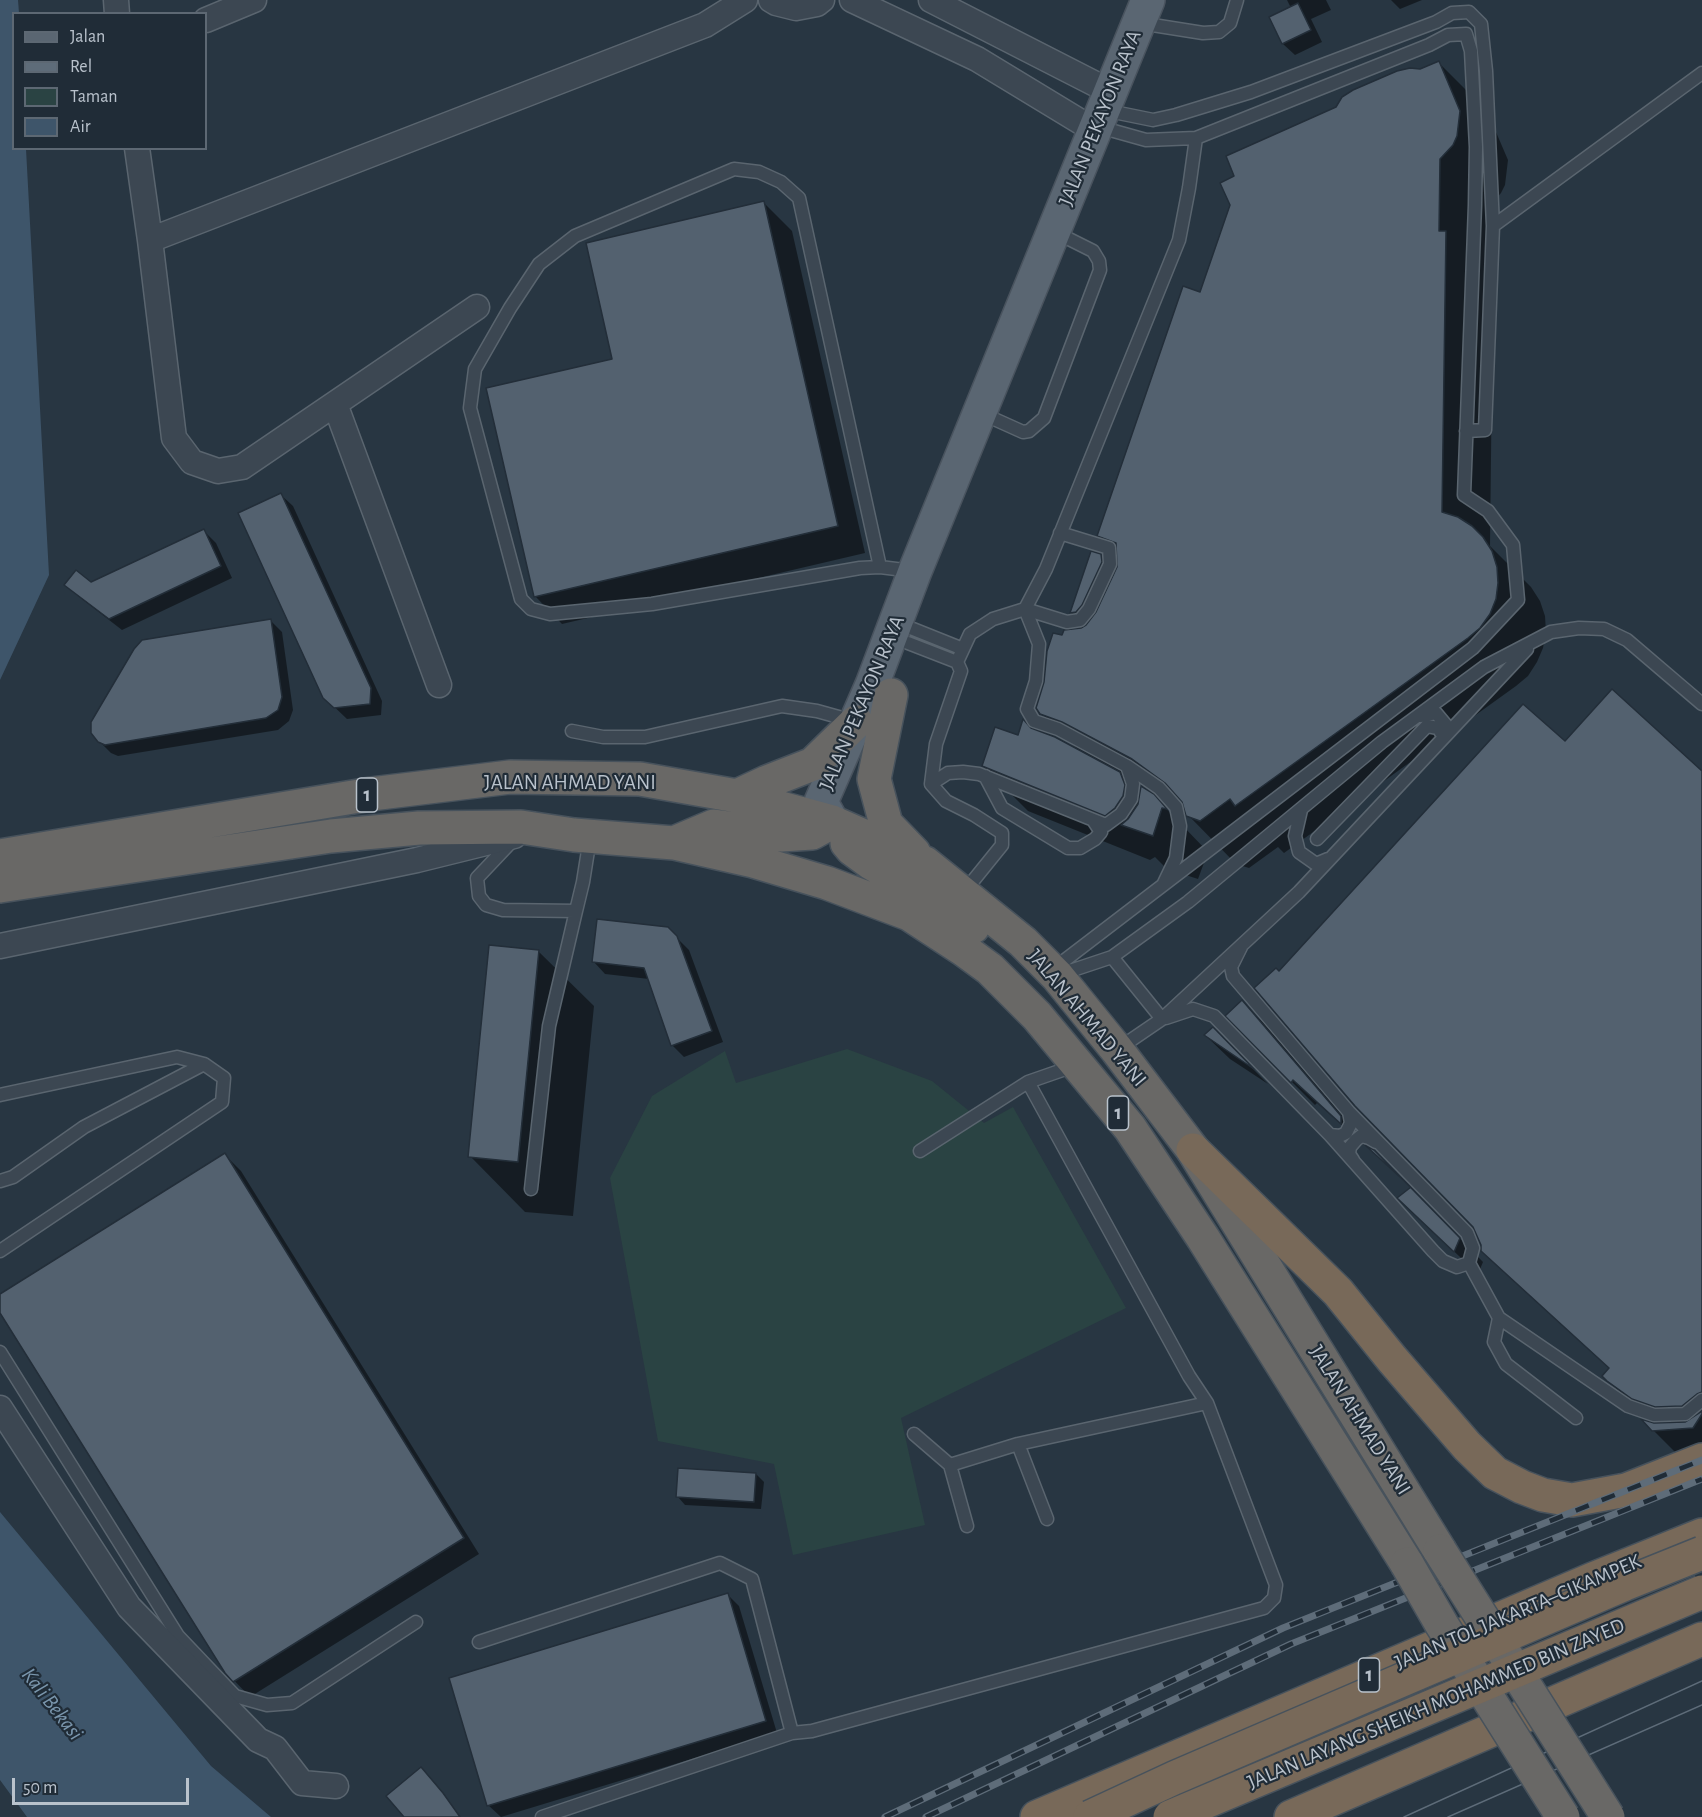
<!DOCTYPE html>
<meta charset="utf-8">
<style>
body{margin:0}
#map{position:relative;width:1702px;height:1817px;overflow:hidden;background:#283642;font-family:"Alegreya Sans",sans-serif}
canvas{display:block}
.legend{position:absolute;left:12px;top:12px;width:195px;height:138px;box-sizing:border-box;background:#202c37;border:2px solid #5d6873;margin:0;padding:8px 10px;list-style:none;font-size:18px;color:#b9c2cc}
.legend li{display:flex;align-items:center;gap:12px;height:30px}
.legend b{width:30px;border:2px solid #5d6873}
.scale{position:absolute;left:12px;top:1778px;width:177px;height:27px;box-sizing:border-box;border:3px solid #b9c2cc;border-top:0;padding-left:8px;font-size:18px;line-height:21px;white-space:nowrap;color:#b9c2cc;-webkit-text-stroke:4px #202c37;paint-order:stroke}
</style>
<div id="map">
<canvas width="1702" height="1817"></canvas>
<ul class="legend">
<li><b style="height:8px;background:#5a6672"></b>Jalan</li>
<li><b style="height:8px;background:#5e6c79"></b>Rel</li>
<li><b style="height:16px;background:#2a4343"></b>Taman</li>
<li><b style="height:16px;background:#3e556a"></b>Air</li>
</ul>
<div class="scale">50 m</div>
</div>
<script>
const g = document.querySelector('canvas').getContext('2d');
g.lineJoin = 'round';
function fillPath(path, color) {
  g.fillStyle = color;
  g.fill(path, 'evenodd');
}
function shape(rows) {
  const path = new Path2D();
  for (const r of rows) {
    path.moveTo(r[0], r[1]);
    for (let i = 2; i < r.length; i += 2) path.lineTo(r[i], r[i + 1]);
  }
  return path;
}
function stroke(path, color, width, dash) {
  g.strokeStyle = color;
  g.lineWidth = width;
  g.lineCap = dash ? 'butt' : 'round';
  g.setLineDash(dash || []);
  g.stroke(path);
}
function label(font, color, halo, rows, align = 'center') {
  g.font = font + ' "Alegreya Sans",sans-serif';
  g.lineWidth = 4.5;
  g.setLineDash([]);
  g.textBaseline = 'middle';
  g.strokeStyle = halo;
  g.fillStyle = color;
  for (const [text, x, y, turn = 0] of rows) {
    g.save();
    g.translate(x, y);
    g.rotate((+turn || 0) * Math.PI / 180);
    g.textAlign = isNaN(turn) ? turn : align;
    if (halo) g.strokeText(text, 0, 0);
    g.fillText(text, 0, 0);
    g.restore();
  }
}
fillPath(shape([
 [847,1049,932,1081,984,1123,1013,1107,1126,1308,901,1418,925,1525,793,1555,774,1464,658,1441,610,1178,652,1096,725,1051,736,1083]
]), '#2a4343');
fillPath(shape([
 [0,0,18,0,19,13,14,14,14,148,26,149,49,575,0,680],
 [0,1512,211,1766,271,1817,27,1817,0,1780]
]), '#3e556a');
fillPath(shape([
 [1287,0,1326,0,1331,10,1311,19,1322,42,1295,55,1283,44,1271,18,1291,8],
 [1391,0,1422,0,1400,9],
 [1439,63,1487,111,1508,160,1505,185,1501,193,1488,208,1493,281,1490,546,1531,587,1540,601,1545,616,1546,632,1543,648,1537,662,1528,676,1516,686,1284,853,1278,847,1249,868,1236,864,1188,815,1186,810,1143,786,1142,788,1153,795,1208,852,1198,879,1167,869,1155,857,1150,860,1028,811,983,766,1019,736,1033,731,1077,749,1041,713,1063,637,1086,627,1071,613,1092,553,1100,556,1117,572,1118,555,1098,535,1200,294,1420,71],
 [1123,776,1143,786,1141,795],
 [764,203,792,231,865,553,562,624,535,596,614,360],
 [281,495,293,506,382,701,381,715,347,719,324,697],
 [204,531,216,543,232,578,122,630,78,596,66,584,91,583],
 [270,620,282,632,293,710,289,721,278,730,118,756,111,753,99,741],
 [1565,743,1702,773,1702,1452,1677,1454,1653,1430,1664,1424,1657,1422,1627,1399,1604,1376,1610,1369,1482,1251,1482,1245,1474,1226,1279,973],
 [676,937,689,950,723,1042,684,1057,672,1045,649,979,605,974,594,962],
 [538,951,594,1006,573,1216,525,1212,470,1156],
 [1242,1002,1266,1025,1364,1141,1364,1145,1317,1103,1315,1105,1292,1082],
 [1213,1029,1268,1084,1230,1059,1206,1036],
 [225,1155,241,1171,479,1554,250,1697,226,1672,0,1310,0,1296],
 [1421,1199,1483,1262,1478,1274,1405,1205],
 [756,1474,764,1482,761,1509,685,1505,678,1497],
 [727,1594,739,1606,777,1733,501,1817,488,1805]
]), '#0007');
const building = shape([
 [1298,3,1311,30,1282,44,1269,17,1298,3],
 [1439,61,1460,111,1457,136,1453,145,1440,159,1439,231,1446,231,1442,512,1458,517,1472,526,1483,537,1492,551,1497,567,1498,583,1496,599,1490,614,1480,628,1468,638,1235,806,1230,799,1200,821,1186,816,1182,802,1165,783,1132,759,1062,722,1040,714,1036,708,1044,682,1047,651,1053,633,1062,635,1064,630,1081,628,1086,625,1096,612,1117,567,1116,543,1097,536,1183,286,1200,292,1230,205,1220,183,1234,176,1226,156,1336,107,1342,97,1353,90,1397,71,1410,68,1420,69,1439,61],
 [764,201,838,526,534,597,486,388,612,359,586,243,764,201],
 [281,493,371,688,370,704,334,708,323,698,238,513,281,493],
 [204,529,221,566,109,619,64,585,76,570,91,582,204,529],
 [1091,551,1101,554,1102,562,1082,605,1076,612,1070,613,1091,551],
 [271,619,282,697,278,710,266,718,105,745,98,742,91,733,91,722,134,649,142,640,271,619],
 [1612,689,1702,771,1702,1392,1697,1394,1682,1406,1655,1407,1632,1399,1607,1381,1602,1376,1609,1368,1481,1251,1481,1245,1473,1227,1355,1106,1254,988,1276,968,1279,971,1523,704,1565,741,1612,689],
 [1023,719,1031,728,1055,737,1120,772,1125,785,1123,796,1115,808,1105,816,982,766,995,727,1018,735,1023,719],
 [1141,786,1154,794,1167,809,1162,808,1153,836,1121,825,1128,819,1138,804,1141,786],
 [597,919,668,927,677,936,712,1031,671,1046,644,968,592,962,597,919],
 [489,945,539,950,518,1162,468,1157,489,945],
 [1242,1000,1341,1116,1341,1124,1293,1080,1291,1083,1225,1016,1242,1000],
 [1213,1027,1254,1069,1204,1035,1213,1027],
 [1365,1145,1374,1150,1460,1238,1454,1252,1397,1198,1411,1187,1365,1145],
 [225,1153,464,1538,233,1682,225,1673,0,1313,0,1294,225,1153],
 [1702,1411,1702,1414,1693,1428,1652,1431,1641,1419,1654,1423,1685,1422,1702,1411],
 [678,1468,756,1473,754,1502,676,1497,678,1468],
 [728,1593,766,1721,487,1806,449,1678,728,1593],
 [421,1767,443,1793,460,1817,404,1817,386,1796,421,1767]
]);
fillPath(building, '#53616f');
stroke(building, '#232e39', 1.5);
const service = shape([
 [1140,23,1203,33,1219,32,1230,23,1237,0],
 [1104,110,1153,120,1176,115,1251,92,1436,22,1452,13,1469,12,1481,24,1486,71,1493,226,1485,430,1466,431],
 [1493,226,1702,73],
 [983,414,1023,432,1029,431,1044,418,1100,270,1099,261,1093,251,1055,232],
 [880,567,799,198,781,182,759,172,734,169,575,236,539,264,510,308,475,369,470,408,521,599,531,609,550,614,652,604,860,568,880,567,912,571],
 [913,629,963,649],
 [908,643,957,662,961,671,936,744,931,784,946,801,974,815,1002,833,1002,845,964,892],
 [957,662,970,634,993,619,1025,609,1067,622,1080,620,1089,609,1110,564,1109,548,1060,533],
 [1420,716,1436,713,1446,725,1445,733],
 [572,731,603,737,645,737,782,706,817,711,853,721],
 [1127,766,1159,788,1176,807,1180,826,1176,858,1164,883],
 [985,776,1002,808,1068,848,1080,848,1095,839,1101,832,1093,820],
 [931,784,948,773,963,772,979,774,1106,825,1121,814,1131,799,1133,784,1127,766,1058,729,1034,721,1027,709,1036,681,1039,644,1025,609,1046,569,1179,240,1189,188,1196,138],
 [1301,810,1295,836,1299,852,1316,864,1328,859],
 [1317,839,1427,726,1438,728,1444,737],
 [513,840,477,878,479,896,486,905,503,910,576,911,583,882,590,838],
 [1241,947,1231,967,1233,976,1349,1112,1467,1233,1473,1248,1469,1263,1499,1318,1628,1406,1654,1415,1685,1414,1702,1400],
 [1112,957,1162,1019],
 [1052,970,1473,648,1518,600,1513,545,1488,511,1464,495,1475,205,1476,147,1471,51,1466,34,1448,35,1429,45,1196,138,1146,140,1096,126],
 [1058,975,1112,957,1188,902,1382,742,1412,720,1484,667,1551,632,1579,628,1604,629,1627,640,1702,704],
 [1166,1018,1193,1009,1214,1016,1330,1135,1433,1251,1443,1261,1457,1267,1469,1263],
 [1118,1049,1162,1019,1299,892,1527,649],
 [1028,1082,1074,1066],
 [0,1095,177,1057,204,1064,224,1078,222,1102,0,1251],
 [1330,1135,1340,1136,1346,1133,1351,1123,1349,1112],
 [1353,1160,1349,1154,1350,1147,1356,1140,1361,1136,1369,1138,1376,1142],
 [0,1181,13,1177,84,1127,204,1064],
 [531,1189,549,1026,576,911],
 [1499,1318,1494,1342,1506,1364,1576,1418],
 [0,1352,178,1636,235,1696,267,1705,292,1703,416,1622],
 [914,1434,950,1465,1018,1444,1207,1403],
 [1018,1444,1047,1519],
 [950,1465,967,1526],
 [479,1642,720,1563,752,1579,792,1733],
 [542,1817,792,1733,812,1731,1264,1608,1274,1598,1276,1585,1207,1403,1189,1376,1028,1082,920,1151]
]);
const minor = shape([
 [116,0,117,14],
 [771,0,776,3,796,8,817,4,822,0],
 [852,0,977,59,1094,130],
 [931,0,1111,92],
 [206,20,254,0],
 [137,148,150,240,174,438,192,462,218,471,242,467,477,307],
 [150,240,705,25,745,0],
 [335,404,439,685],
 [0,946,417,860,514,836],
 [0,1408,129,1607,258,1740,275,1748,302,1783,336,1786]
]);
const primary = shape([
 [832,822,821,802,872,685,915,571,1148,0]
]);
const trunk = shape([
 [891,695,874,779,886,824,914,853],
 [737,796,767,782,813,764,856,722],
 [674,843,714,826,781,835,812,833,832,822],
 [847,843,852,849,871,863,926,895,973,927],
 [0,856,371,794,510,777,640,779,737,796,832,822,925,863,1023,942,1057,976,1117,1050,1193,1150,1440,1551],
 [0,886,331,836,419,828,521,827,574,835,674,843,753,861,827,883,909,914,964,950,990,969,1037,1016,1130,1128,1203,1238,1407,1564]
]);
const motorway = shape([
 [1193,1150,1338,1292,1392,1359,1467,1446,1495,1473,1522,1487,1543,1495,1572,1500,1626,1490,1702,1460],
 [1037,1817,1593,1579,1702,1535],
 [1291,1817,1702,1639]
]);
stroke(service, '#5a656f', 15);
stroke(minor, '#5a656f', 27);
stroke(primary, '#49535e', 36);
stroke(trunk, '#47525c', 36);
stroke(motorway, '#47525c', 36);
stroke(service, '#3c4752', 12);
stroke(minor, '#3c4752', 24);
stroke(primary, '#5a6672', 33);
stroke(trunk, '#696866', 33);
stroke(motorway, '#786959', 33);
stroke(shape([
 [1404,1817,1702,1681],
 [1448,1817,1702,1705]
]), '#5e6c79', 1.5);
const rail = shape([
 [885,1817,1283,1628,1702,1460],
 [926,1817,1291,1644,1702,1479]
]);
stroke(rail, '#5e6c79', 7);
stroke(rail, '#202c37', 4.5, [14]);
const trunkBridge = shape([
 [1440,1551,1608,1817],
 [1407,1564,1442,1625,1563,1817]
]);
const motorwayBridge = shape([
 [1090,1817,1174,1778,1625,1584,1702,1553],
 [1170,1817,1702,1592]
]);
stroke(trunkBridge, '#47525c', 36, []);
stroke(motorwayBridge, '#47525c', 36, []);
stroke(trunkBridge, '#696866', 33);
stroke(motorwayBridge, '#786959', 33);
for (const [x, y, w] of [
 [367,795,21],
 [1118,1113,21],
 [1369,1675,21]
]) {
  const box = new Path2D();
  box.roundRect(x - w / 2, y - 17, w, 34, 4.5);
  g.fillStyle = '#202c37';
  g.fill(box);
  stroke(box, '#b9c2cc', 1.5);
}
label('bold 20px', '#b9c2cc', null, [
 ["1",367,795],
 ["1",1118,1113],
 ["1",1369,1675]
]);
label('21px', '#b9c2cc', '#202c37', [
 ["JALAN PEKAYON RAYA",1100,118,-68],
 ["JALAN PEKAYON RAYA",862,703,-67],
 ["JALAN AHMAD YANI",570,783],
 ["JALAN AHMAD YANI",1087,1018,50],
 ["JALAN AHMAD YANI",1360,1420,58],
 ["JALAN TOL JAKARTA–CIKAMPEK",1518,1612,-23],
 ["JALAN LAYANG SHEIKH MOHAMMED BIN ZAYED",1436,1704,-23]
]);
label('italic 22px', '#7a96ad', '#202c37', [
 ["Kali Bekasi",52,1704,52]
]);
</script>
